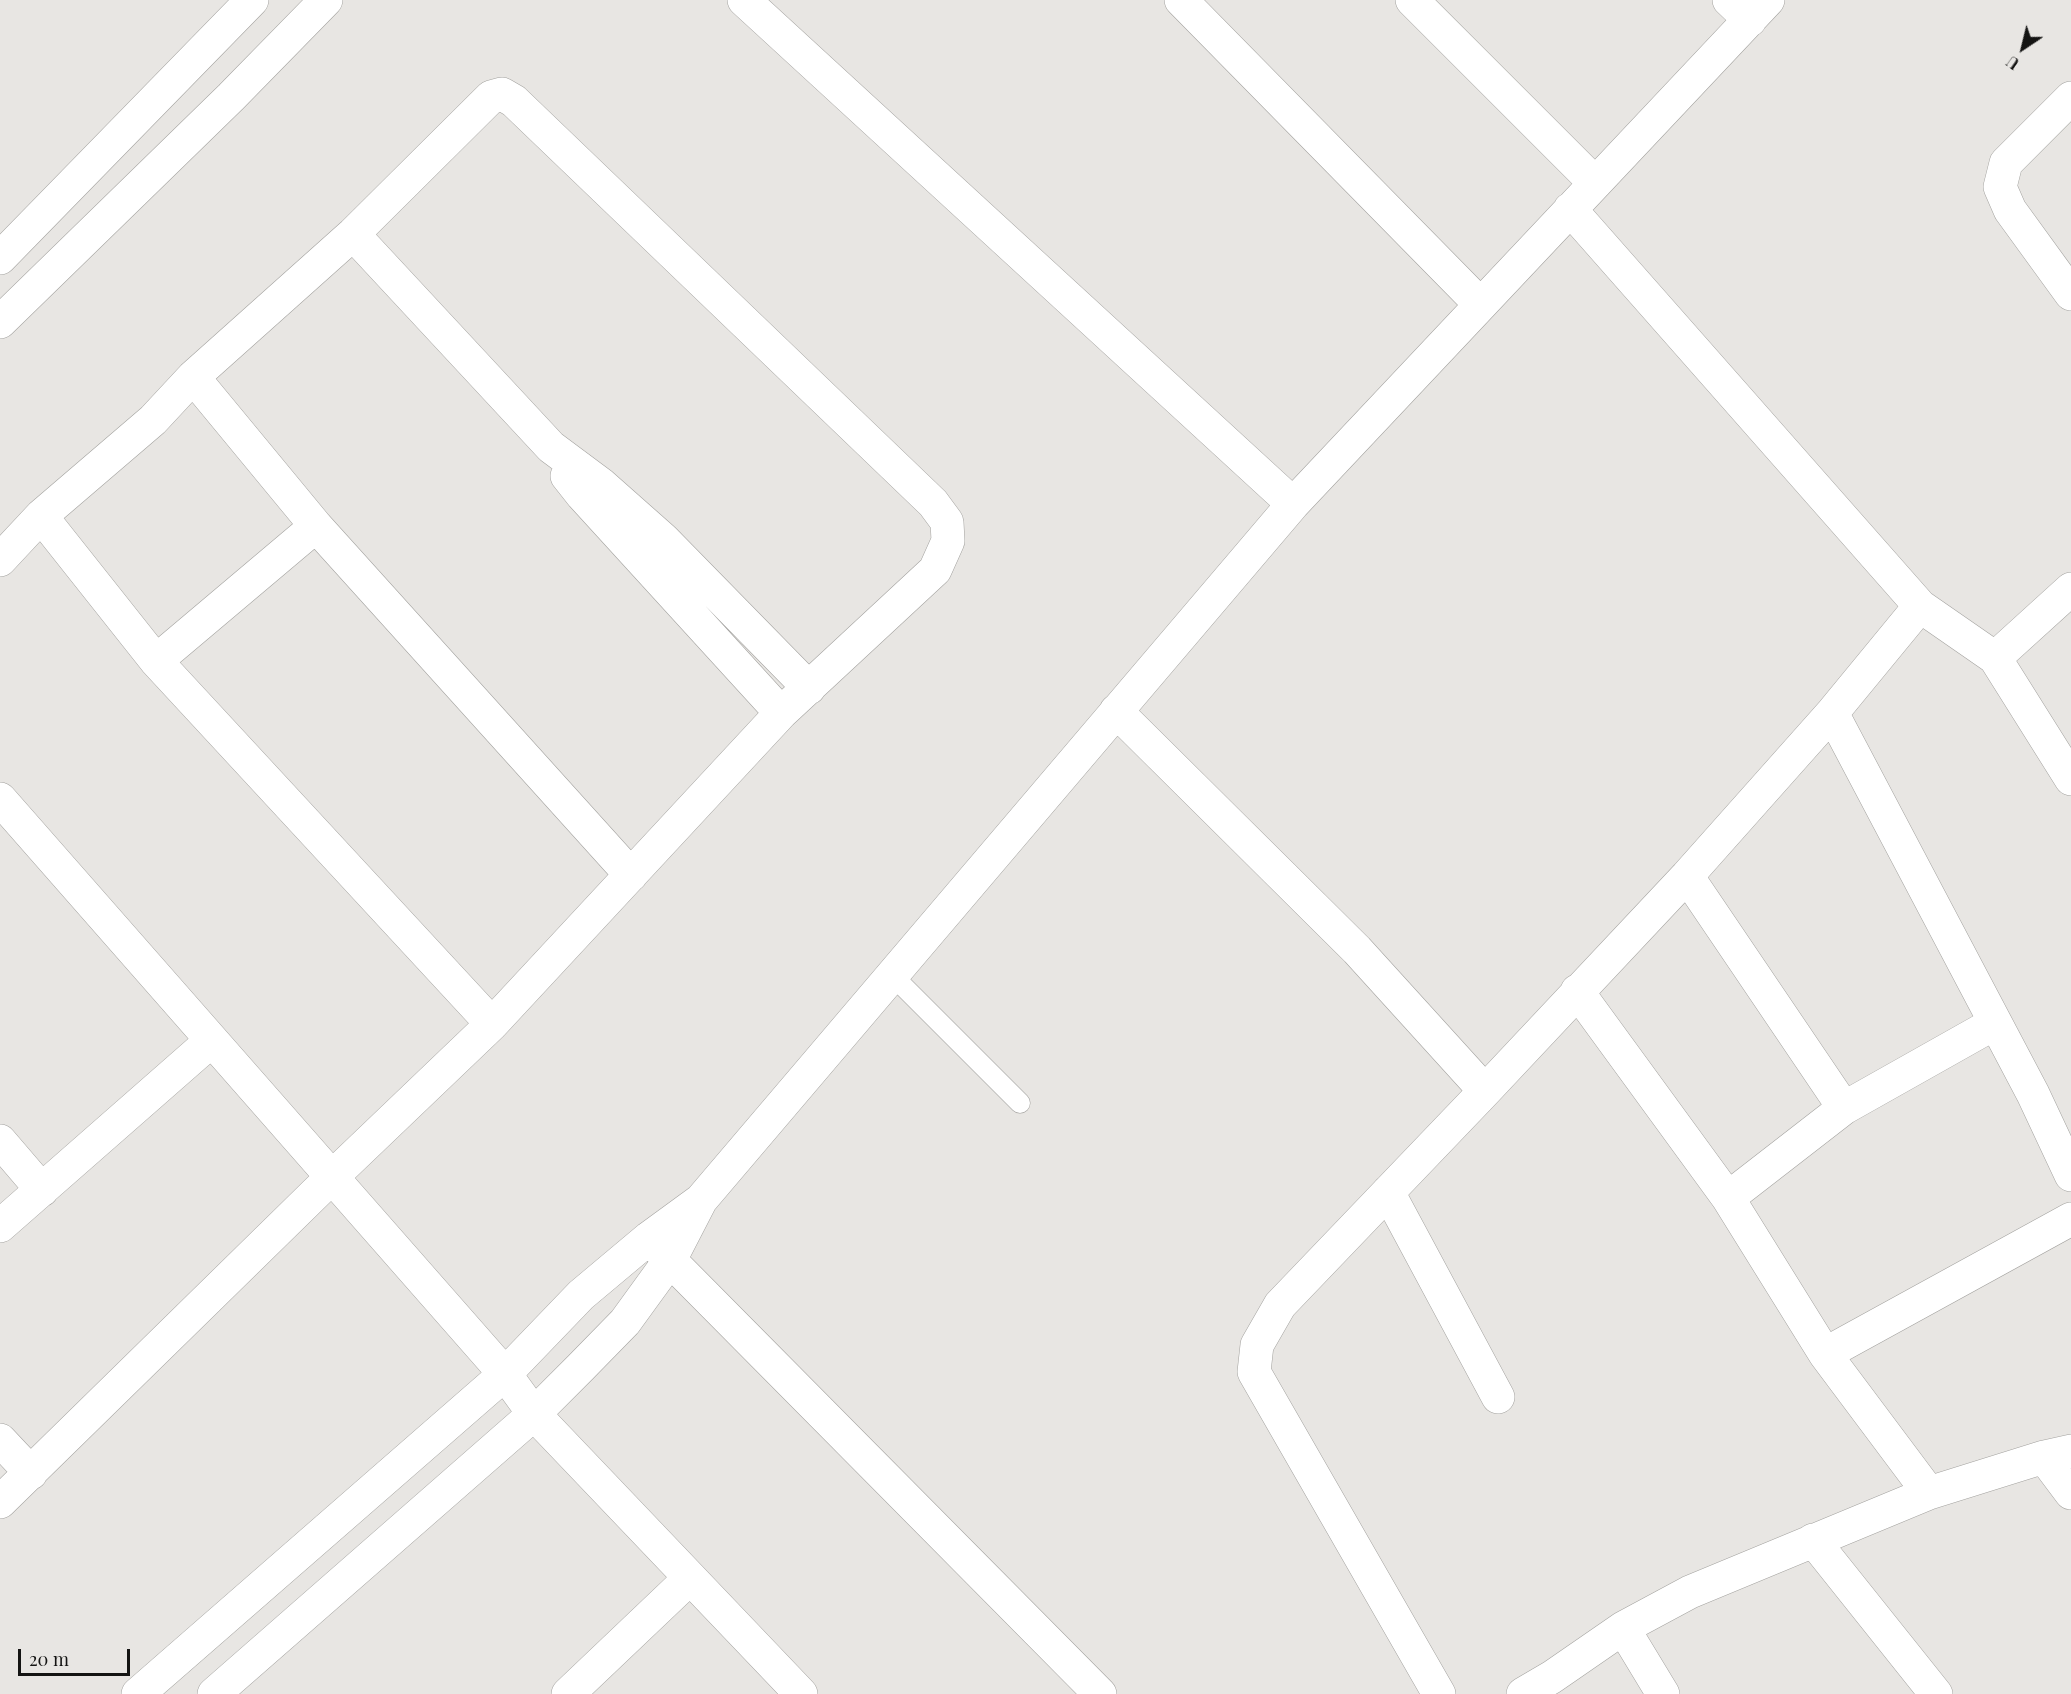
<!DOCTYPE html>
<style>
body{margin:0}
#map{position:relative;width:2071px;height:1694px;overflow:hidden;background:#e8e6e3;font-family:"Playfair Display",serif}
canvas{display:block}
.north{position:absolute;left:1993px;top:18px;width:60px;height:60px;-webkit-text-stroke:4px #e8e6e3;paint-order:stroke;rotate:215deg;font-size:16px;font-weight:700;line-height:24px;text-align:center;color:#141413}
.north::after{content:'';display:block;margin:auto;width:21px;height:27px;background:#141413;clip-path:polygon(50% 0,100% 100%,50% 72%,0 100%)}
.scale{position:absolute;left:18px;top:1649px;width:112px;height:27px;box-sizing:border-box;border:3px solid #141413;border-top:0;padding-left:8px;font-size:18px;line-height:21px;white-space:nowrap;color:#141413;-webkit-text-stroke:4px #e8e6e3;paint-order:stroke}
</style>
<div id="map">
<canvas width="2071" height="1694"></canvas>
<div class="north">U</div>
<div class="scale">20 m</div>
</div>
<script>
const g = document.querySelector('canvas').getContext('2d');
g.lineJoin = 'round';
function shape(rows) {
  const path = new Path2D();
  for (const r of rows) {
    path.moveTo(r[0], r[1]);
    for (let i = 2; i < r.length; i += 2) path.lineTo(r[i], r[i + 1]);
  }
  return path;
}
function stroke(path, color, width, dash) {
  g.strokeStyle = color;
  g.lineWidth = width;
  g.lineCap = dash ? 'butt' : 'round';
  g.setLineDash(dash || []);
  g.stroke(path);
}
const lane = shape([
 [892,975,1020,1103]
]);
const street = shape([
 [744,0,1293,504],
 [1181,0,1480,304],
 [1412,0,1595,183],
 [1729,0,1750,20],
 [2071,98,2006,163,2000,187,2010,210,2071,294],
 [1570,209,1920,606,1995,658,2071,779],
 [353,234,551,447,602,485,663,539,809,688],
 [0,258,252,0],
 [0,322,231,97,326,0],
 [193,377,316,526,631,875],
 [567,476,582,495,781,713],
 [41,516,156,661,492,1024],
 [0,560,41,516,153,420,193,377,353,234,491,97,502,94,514,101,933,503,947,522,948,541,935,570,781,713,492,1024,332,1177,0,1502],
 [1995,658,2071,589],
 [156,661,316,526],
 [1116,711,1357,950,1485,1091],
 [1832,713,2033,1094,2071,1175],
 [0,799,505,1374,534,1414,801,1694],
 [1687,876,1844,1108],
 [1577,991,1728,1198,1825,1354,1929,1493],
 [0,1141,42,1190],
 [1388,1192,1498,1397],
 [1728,1198,1844,1108,1995,1023],
 [701,1200,1293,504,1768,0],
 [0,1226,211,1041],
 [656,1246,1100,1694],
 [1825,1354,2071,1219],
 [0,1440,31,1473],
 [2044,1457,2071,1493],
 [1813,1540,1936,1694],
 [1623,1628,1663,1694],
 [138,1694,505,1374,581,1295,649,1238,701,1200,670,1260,625,1322,580,1368,534,1414,214,1694],
 [568,1694,690,1578],
 [1439,1694,1254,1372,1257,1345,1280,1305,1485,1091,1687,876,1832,713,1920,606],
 [1523,1694,1552,1677,1623,1628,1690,1592,1929,1493,2044,1457,2071,1451]
]);
stroke(lane, '#a3a29f', 21);
stroke(street, '#a3a29f', 34);
stroke(lane, '#fff', 20);
stroke(street, '#fff', 33);
</script>
